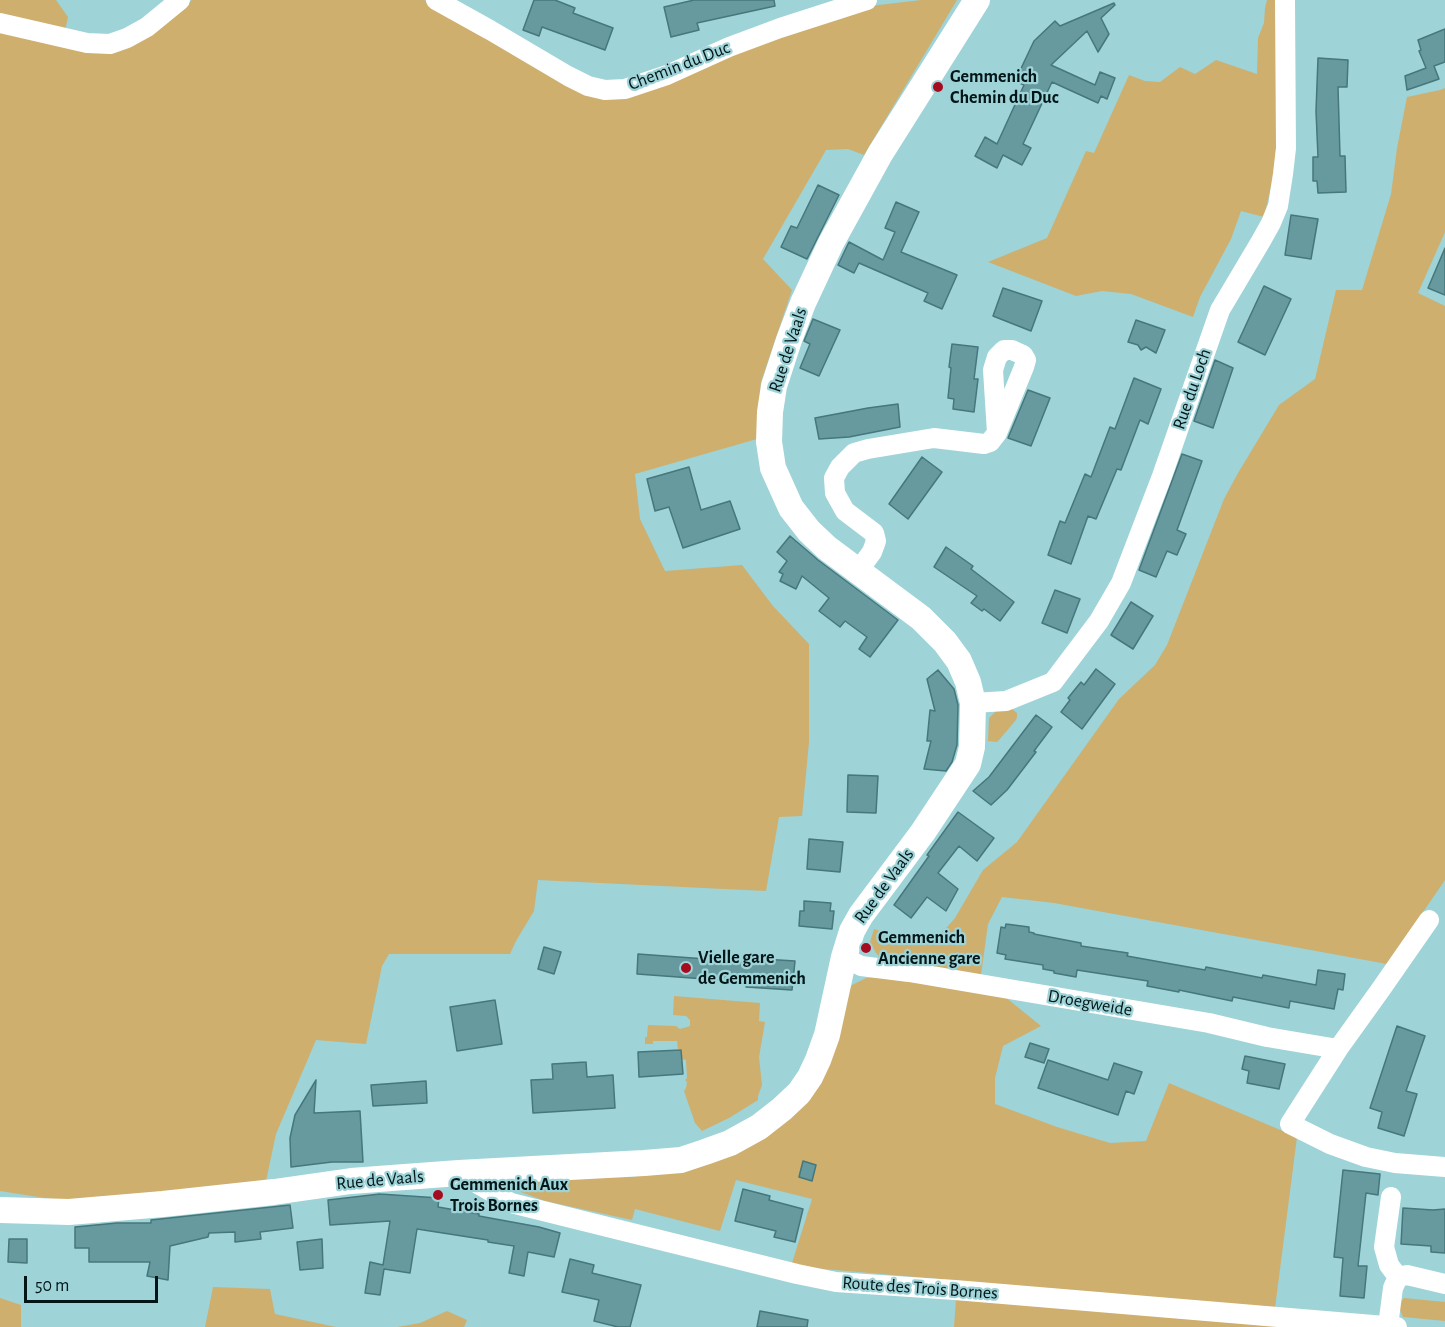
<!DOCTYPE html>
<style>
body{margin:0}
#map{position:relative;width:1445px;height:1327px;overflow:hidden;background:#9ed3d8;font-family:"Alegreya Sans",sans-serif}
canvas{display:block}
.scale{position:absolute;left:24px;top:1276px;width:134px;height:27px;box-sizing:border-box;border:3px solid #021517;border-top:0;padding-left:8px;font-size:18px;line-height:21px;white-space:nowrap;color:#021517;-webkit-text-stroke:4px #9ed3d8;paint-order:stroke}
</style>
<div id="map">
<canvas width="1445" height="1327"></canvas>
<div class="scale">50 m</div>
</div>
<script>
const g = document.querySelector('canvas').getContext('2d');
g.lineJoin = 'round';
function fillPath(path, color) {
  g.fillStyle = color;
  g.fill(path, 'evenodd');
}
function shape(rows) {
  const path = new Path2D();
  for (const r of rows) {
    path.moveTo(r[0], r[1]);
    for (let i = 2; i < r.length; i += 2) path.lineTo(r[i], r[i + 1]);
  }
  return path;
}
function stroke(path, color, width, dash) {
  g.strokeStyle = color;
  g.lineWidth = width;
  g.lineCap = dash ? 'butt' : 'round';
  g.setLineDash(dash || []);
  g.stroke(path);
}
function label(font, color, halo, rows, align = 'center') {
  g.font = font + ' "Alegreya Sans",sans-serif';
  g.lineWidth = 4.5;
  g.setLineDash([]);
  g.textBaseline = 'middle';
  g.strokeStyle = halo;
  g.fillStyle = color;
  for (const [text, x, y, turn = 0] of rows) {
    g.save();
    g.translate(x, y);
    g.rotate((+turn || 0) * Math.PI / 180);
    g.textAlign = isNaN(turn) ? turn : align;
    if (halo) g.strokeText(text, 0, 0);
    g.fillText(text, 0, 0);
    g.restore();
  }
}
fillPath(shape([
 [0,0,56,0,68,17,64,35,0,20],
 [192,0,424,0,582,92,732,53,870,6,921,0,957,0,864,155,848,149,826,150,763,259,792,290,761,382,757,439,635,474,640,519,665,571,742,565,773,606,809,644,809,742,802,816,779,817,766,891,538,880,534,911,516,941,510,954,389,954,382,966,366,1044,316,1040,276,1134,266,1181,64,1201,0,1191,0,28,88,50,168,20],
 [1267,0,1281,0,1278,156,1264,217,1241,211,1231,239,1200,297,1193,317,1131,294,1102,291,1076,296,988,262,1047,238,1086,151,1094,153,1129,75,1145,81,1160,82,1180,67,1195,74,1216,60,1257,74,1258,38,1264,23,1265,8],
 [1445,88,1445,232,1418,293,1445,306,1445,880,1441,886,1387,964,1054,903,1002,897,988,924,981,975,881,958,876,953,870,942,874,929,907,940,921,940,938,935,948,926,955,918,983,870,1017,842,1119,699,1155,665,1167,645,1224,499,1238,473,1279,405,1315,379,1336,290,1362,290,1391,194,1397,148,1407,97,1440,90],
 [1011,708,1017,713,1017,717,1016,720,999,740,997,742,988,741,989,718,997,710],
 [880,977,1004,996,1041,1026,1003,1046,995,1078,995,1104,1057,1127,1110,1143,1146,1141,1169,1083,1297,1137,1275,1308,812,1268,792,1263,812,1199,736,1180,720,1231,635,1209,632,1220,545,1201,521,1192,517,1185,522,1180,631,1177,686,1168,768,1133,844,998,852,985,866,978],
 [674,996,760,1003,759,1021,765,1022,759,1057,762,1085,758,1096,758,1100,729,1118,702,1131,695,1123,684,1091,686,1088,687,1082,685,1080,687,1078,686,1060,682,1059,681,1050,678,1050,677,1041,653,1041,653,1044,645,1044,645,1037,647,1037,648,1025,676,1026,680,1029,690,1026,690,1020,686,1016,673,1015],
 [213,1287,270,1289,275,1314,336,1327,205,1327],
 [0,1298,21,1305,21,1327,0,1327],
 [1404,1298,1445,1302,1445,1321,1403,1317,1398,1305],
 [956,1300,1190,1316,1303,1327,954,1327],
 [447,1311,467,1320,464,1327,397,1327,420,1323]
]), '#ceaf6e');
const building = shape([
 [534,0,555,0,575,8,573,13,613,28,605,50,542,27,539,36,523,30,534,0],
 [694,0,774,0,775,6,697,23,699,30,671,37,664,7,694,0],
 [1114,3,1115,5,1101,18,1109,34,1098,52,1087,31,1051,65,1095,85,1100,72,1115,78,1107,99,1101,96,1098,103,1052,82,1023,144,1031,148,1022,165,1003,155,997,168,975,156,985,137,997,144,1024,85,1015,81,1034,41,1055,21,1060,26,1114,3],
 [1445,29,1445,62,1434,66,1439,79,1407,90,1405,76,1426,68,1419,51,1421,50,1418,40,1445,29],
 [1318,58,1348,60,1347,87,1338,87,1340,156,1345,156,1346,192,1318,193,1317,181,1313,181,1313,157,1318,157,1316,111,1318,58],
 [818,185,839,195,807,259,781,247,791,226,797,228,818,185],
 [896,202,919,212,901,252,957,275,942,309,924,301,928,293,859,263,854,273,838,265,849,242,883,260,895,232,885,228,896,202],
 [1291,215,1318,219,1311,259,1285,255,1291,215],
 [1445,248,1445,295,1428,288,1445,248],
 [1264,286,1291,299,1265,355,1238,342,1264,286],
 [1003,288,1042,301,1031,331,993,316,1003,288],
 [813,319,840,330,819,376,800,368,810,344,804,341,813,319],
 [1136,320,1165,330,1156,353,1146,347,1141,350,1138,345,1128,342,1136,320],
 [952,344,978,347,974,379,978,379,974,412,953,409,954,399,948,398,951,368,949,367,952,344],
 [1215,360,1233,368,1213,428,1194,421,1215,360],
 [1134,378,1161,389,1148,424,1140,420,1121,470,1117,469,1096,519,1088,516,1071,564,1048,555,1060,521,1065,523,1085,474,1091,477,1110,427,1115,429,1134,378],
 [1028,390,1050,398,1031,446,1008,438,1028,390],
 [898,404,900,427,849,437,819,439,815,418,868,408,898,404],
 [1182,454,1202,461,1177,530,1186,534,1177,555,1167,551,1156,577,1139,570,1182,454],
 [922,457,942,472,908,519,889,504,922,457],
 [689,467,701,510,730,501,740,529,683,548,669,507,655,511,647,479,689,467],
 [790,536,818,560,898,620,870,657,859,649,867,637,845,621,840,627,819,611,829,598,802,576,796,589,780,581,783,574,779,572,787,561,777,552,790,536],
 [946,547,973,566,971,569,1014,602,1000,621,984,609,982,611,971,603,977,596,934,567,946,547],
 [1055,590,1080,599,1067,633,1042,623,1055,590],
 [1131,602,1153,616,1133,649,1111,635,1131,602],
 [1096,669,1115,684,1082,729,1061,712,1070,700,1068,698,1081,682,1084,685,1096,669],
 [938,670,954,689,958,705,957,745,952,762,946,771,924,769,931,741,927,741,930,710,935,711,927,679,938,670],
 [1036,715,1052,727,1034,751,1036,752,1007,790,991,805,973,791,989,777,1036,715],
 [848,775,878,776,876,813,847,812,848,775],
 [958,812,994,838,977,861,959,846,938,873,958,889,946,911,927,897,911,918,894,905,929,856,927,855,958,812],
 [809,839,843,842,840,872,807,869,809,839],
 [804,901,831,903,830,911,834,911,832,929,799,926,800,911,804,911,804,901],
 [1006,924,1029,927,1029,932,1034,933,1034,934,1081,943,1081,946,1128,953,1127,956,1205,970,1206,967,1262,978,1263,975,1316,985,1318,970,1345,974,1343,990,1338,989,1334,1009,1290,1001,1289,1008,1233,997,1232,1001,1179,990,1179,992,1147,986,1148,981,1077,970,1076,977,1054,973,1054,971,1043,969,1043,965,1005,959,1006,955,997,953,1001,927,1005,928,1006,924],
 [544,947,561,952,554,974,538,969,544,947],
 [638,954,747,962,747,958,795,961,792,990,746,987,746,982,637,974,638,954],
 [495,1000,502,1044,457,1051,450,1007,495,1000],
 [1397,1026,1425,1036,1406,1091,1417,1094,1404,1136,1378,1128,1382,1112,1370,1108,1397,1026],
 [1030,1043,1049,1049,1044,1063,1025,1057,1030,1043],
 [681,1050,683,1074,639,1077,638,1052,681,1050],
 [1245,1056,1285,1064,1279,1089,1247,1083,1249,1071,1242,1069,1245,1056],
 [1048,1060,1108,1080,1114,1063,1142,1072,1134,1094,1126,1091,1118,1115,1038,1088,1048,1060],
 [586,1062,587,1077,613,1075,615,1108,533,1113,531,1080,553,1079,552,1064,586,1062],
 [316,1080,314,1113,360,1111,363,1162,332,1162,291,1167,290,1138,295,1115,316,1080],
 [426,1081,427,1103,373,1106,371,1085,426,1081],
 [803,1161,816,1165,812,1181,799,1177,803,1161],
 [1343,1170,1380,1174,1378,1195,1366,1193,1358,1266,1367,1266,1364,1298,1340,1296,1343,1258,1334,1257,1343,1170],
 [743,1189,770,1196,769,1200,803,1209,795,1242,774,1237,776,1231,735,1221,743,1189],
 [380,1194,439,1198,438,1207,479,1214,479,1216,539,1227,560,1233,554,1257,528,1252,524,1276,509,1273,514,1246,488,1242,488,1240,417,1229,410,1273,384,1269,380,1295,365,1293,370,1262,383,1265,390,1221,330,1225,328,1200,380,1194],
 [290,1205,293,1228,260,1232,261,1239,235,1242,235,1232,209,1233,208,1237,170,1246,168,1280,147,1276,150,1262,89,1262,89,1248,75,1248,75,1227,117,1223,151,1223,151,1220,290,1205],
 [1403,1208,1433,1210,1445,1209,1445,1253,1431,1252,1431,1246,1401,1244,1403,1208],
 [9,1239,27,1239,27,1263,8,1262,9,1239],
 [322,1239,323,1268,300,1270,297,1242,322,1239],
 [570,1259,594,1265,592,1273,641,1285,630,1327,618,1327,594,1321,599,1300,562,1292,570,1259],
 [760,1311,808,1320,807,1327,757,1327,760,1311]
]);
fillPath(building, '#679a9f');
stroke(building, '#45777c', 1.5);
stroke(shape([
 [436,0,490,30,568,76,588,86,605,90,625,89,667,75,729,47,780,28,867,0],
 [0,23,87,43,110,44,127,38,147,27,180,0],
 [858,571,872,552,876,541,874,533,845,511,835,493,834,478,840,467,854,453,868,449,934,438,984,444,990,442,997,433,1024,367,1026,360,1023,355,1012,350,1004,350,997,357,993,370,997,433],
 [973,703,1006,701,1053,682,1099,621,1121,583,1162,476,1220,310,1261,241,1271,223,1278,206,1283,174,1286,148,1285,0],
 [1429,920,1381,989,1338,1049,1290,1124,1330,1144,1366,1157,1395,1163,1445,1167],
 [844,957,861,966,909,972,1209,1023,1267,1037,1338,1049],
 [459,1173,511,1203,797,1274,836,1282,955,1290,1397,1327],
 [1391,1197,1384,1247,1389,1265,1398,1277],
 [1388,1326,1393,1288,1398,1277,1407,1275,1445,1284]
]), '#fff', 20);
stroke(shape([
 [0,1210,69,1212,163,1204,274,1192,351,1181,459,1173,644,1163,681,1160,705,1152,730,1143,759,1127,782,1109,799,1093,810,1077,818,1060,827,1035,844,957,852,931,861,915,923,832,968,764,972,747,973,703,968,682,959,661,945,642,921,618,827,548,809,531,791,508,773,468,769,442,770,412,774,386,789,340,803,303,831,243,880,154,977,0]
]), '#fff', 26);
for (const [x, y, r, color] of [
 [938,87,6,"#a50c1f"],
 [866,948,6,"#a50c1f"],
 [686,968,6,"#a50c1f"],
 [438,1195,6,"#a50c1f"]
]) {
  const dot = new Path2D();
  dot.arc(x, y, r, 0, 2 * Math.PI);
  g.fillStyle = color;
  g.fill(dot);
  stroke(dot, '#9ed3d8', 2);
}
label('18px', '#021517', '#9ed3d8', [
 ["Chemin du Duc",679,66,-21],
 ["Rue de Vaals",788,350,-72],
 ["Rue du Loch",1192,389,-71],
 ["Rue de Vaals",884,886,-54],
 ["Droegweide",1090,1003,10],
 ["Rue de Vaals",380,1180,-5],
 ["Route des Trois Bornes",920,1288,4]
]);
label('bold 18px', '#021517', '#9ed3d8', [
 ["Gemmenich",950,77],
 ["Chemin du Duc",950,98],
 ["Gemmenich",878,938],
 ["Ancienne gare",878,959],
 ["Vielle gare",698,958],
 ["de Gemmenich",698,979],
 ["Gemmenich Aux",450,1185],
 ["Trois Bornes",450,1206]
], 'left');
</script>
